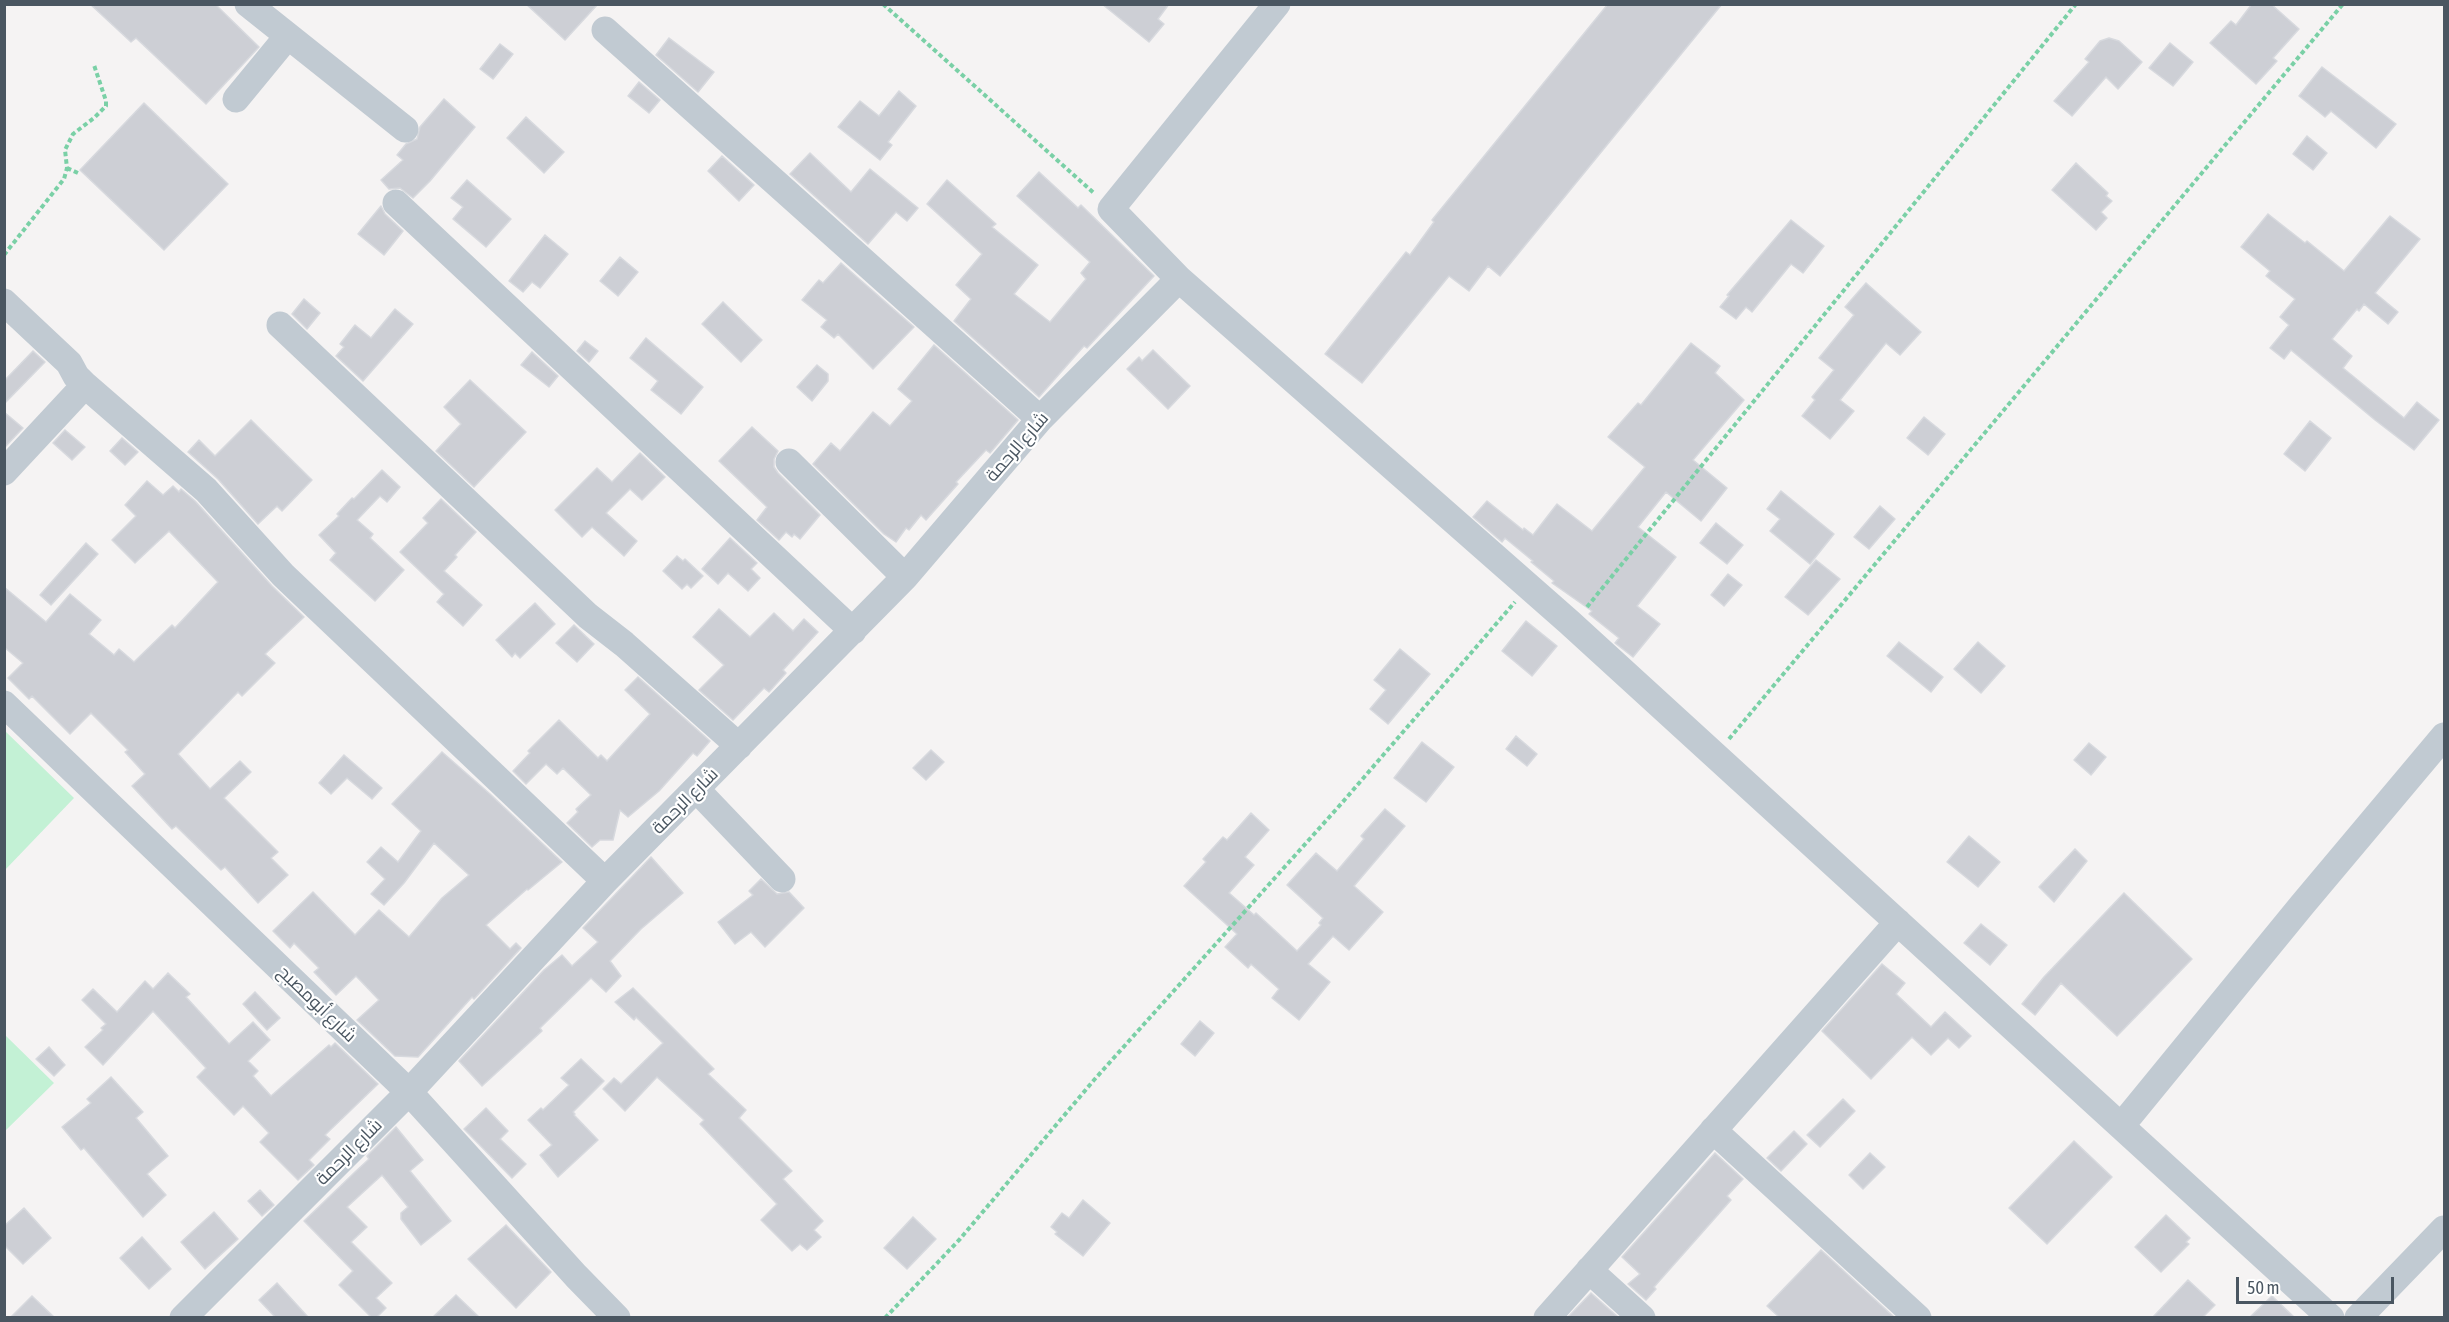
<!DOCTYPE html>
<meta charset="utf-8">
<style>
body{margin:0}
#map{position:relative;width:2449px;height:1322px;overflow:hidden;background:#f5f3f3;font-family:"Asap Condensed",sans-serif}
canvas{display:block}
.frame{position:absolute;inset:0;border:6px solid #4a5661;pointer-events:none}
.scale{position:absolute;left:2236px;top:1277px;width:158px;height:27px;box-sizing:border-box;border:3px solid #4a5661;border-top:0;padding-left:8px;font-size:18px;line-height:21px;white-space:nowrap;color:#4a5661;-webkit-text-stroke:4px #fff;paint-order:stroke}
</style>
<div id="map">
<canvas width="2449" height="1322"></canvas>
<div class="frame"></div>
<div class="scale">50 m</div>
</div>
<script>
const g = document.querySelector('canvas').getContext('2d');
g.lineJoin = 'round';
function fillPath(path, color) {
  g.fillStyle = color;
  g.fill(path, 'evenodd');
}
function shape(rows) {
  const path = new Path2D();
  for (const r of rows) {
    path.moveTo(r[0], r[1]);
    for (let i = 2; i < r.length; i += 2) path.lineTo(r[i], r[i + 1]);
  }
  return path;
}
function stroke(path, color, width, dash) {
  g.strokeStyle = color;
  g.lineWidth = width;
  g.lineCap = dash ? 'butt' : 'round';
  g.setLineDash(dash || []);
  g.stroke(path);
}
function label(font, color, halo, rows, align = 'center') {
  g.font = font + ' "Asap Condensed",Cairo,sans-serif';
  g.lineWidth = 4.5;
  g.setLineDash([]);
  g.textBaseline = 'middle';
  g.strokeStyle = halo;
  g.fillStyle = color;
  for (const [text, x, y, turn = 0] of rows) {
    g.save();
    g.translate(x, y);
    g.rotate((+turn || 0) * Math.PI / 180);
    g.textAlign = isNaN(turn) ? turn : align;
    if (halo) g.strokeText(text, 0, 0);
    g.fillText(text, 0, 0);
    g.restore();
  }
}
fillPath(shape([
 [4,730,74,798,5,870,4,870],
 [5,1035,54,1083,5,1131]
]), '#c3f1d5');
const building = shape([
 [90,4,215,4,259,47,206,104,136,38,131,42,90,4],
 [526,4,598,4,565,40,526,4],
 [1102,4,1169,4,1158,19,1164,24,1149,42,1102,4],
 [1608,4,1722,4,1500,276,1488,266,1469,291,1449,276,1362,383,1325,354,1406,252,1410,255,1434,222,1432,220,1608,4],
 [2252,4,2271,4,2299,29,2273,58,2277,61,2256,84,2210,43,2231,21,2236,25,2252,4],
 [669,38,714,72,698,92,656,55,669,38],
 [2109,38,2119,41,2142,62,2118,89,2106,77,2072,116,2054,101,2089,62,2085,59,2100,41,2109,38],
 [2170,43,2193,62,2173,86,2149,68,2170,43],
 [500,44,513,54,493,79,480,69,500,44],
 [2322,67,2396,124,2376,148,2331,111,2325,117,2299,96,2322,67],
 [639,82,660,100,649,113,628,96,639,82],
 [899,91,916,106,888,142,892,145,880,160,838,127,860,101,879,116,899,91],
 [444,99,475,127,430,181,413,198,400,188,389,189,381,180,403,160,397,155,406,144,417,139,420,127,444,99],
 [144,103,228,184,164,250,80,170,144,103],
 [526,117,564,152,544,173,507,138,526,117],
 [2307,136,2327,153,2313,170,2293,154,2307,136],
 [810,153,851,192,870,169,918,208,907,221,896,212,868,244,790,174,810,153],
 [722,156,754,185,739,201,708,171,722,156],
 [2076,163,2108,193,2106,196,2112,201,2101,212,2107,218,2096,230,2052,190,2076,163],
 [1039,172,1078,208,1081,205,1154,276,1087,348,1084,346,1039,397,954,321,971,299,956,285,982,254,927,204,947,180,996,224,992,227,1038,265,1014,294,1050,322,1086,279,1081,273,1090,262,1017,196,1039,172],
 [467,180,511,219,486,247,453,219,463,207,451,198,467,180],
 [381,206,385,214,403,231,384,255,358,234,381,206],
 [2268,214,2305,243,2307,241,2344,271,2390,216,2420,239,2375,293,2398,312,2388,324,2364,304,2359,311,2357,309,2332,339,2352,356,2343,368,2404,418,2417,402,2439,420,2414,450,2375,420,2291,350,2284,359,2270,348,2289,325,2280,317,2295,299,2266,276,2270,271,2241,247,2268,214],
 [1791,220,1824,246,1803,273,1791,264,1752,312,1746,307,1736,319,1720,307,1729,296,1727,295,1791,220],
 [545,235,568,254,540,288,532,282,523,292,509,281,545,235],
 [620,257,638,272,618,296,600,281,620,257],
 [841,263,914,327,873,369,838,334,834,338,821,327,827,320,802,300,819,280,823,283,841,263],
 [1866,283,1921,332,1900,355,1886,343,1840,400,1854,411,1830,439,1802,416,1815,400,1812,397,1834,370,1819,358,1854,315,1845,307,1866,283],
 [304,299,320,313,307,329,292,314,304,299],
 [723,302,762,340,741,362,702,324,723,302],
 [395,309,413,324,363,381,336,356,344,347,340,344,355,325,371,338,395,309],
 [646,338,703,387,681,414,651,390,658,381,630,358,646,338],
 [585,341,598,351,589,362,577,351,585,341],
 [1691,343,1720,366,1715,373,1744,400,1693,460,1727,488,1701,521,1666,492,1638,527,1676,557,1637,606,1660,624,1633,657,1615,643,1619,638,1589,614,1592,611,1552,583,1554,581,1531,562,1533,561,1505,538,1502,542,1473,517,1487,501,1523,530,1524,528,1533,535,1557,504,1592,531,1645,467,1608,437,1638,403,1641,405,1691,343],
 [934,345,1018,420,990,453,986,450,956,482,958,484,926,520,921,515,909,530,906,528,896,542,884,534,813,464,831,443,840,451,873,412,890,426,912,401,898,389,934,345],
 [1153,350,1190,386,1168,409,1127,369,1139,357,1142,361,1153,350],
 [33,351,45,362,4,404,4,381,33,351],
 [532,352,558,376,549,387,521,365,532,352],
 [817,365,828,374,828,381,812,401,797,387,817,365],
 [470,380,526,432,474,487,436,451,461,424,444,407,470,380],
 [4,412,23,428,4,448,4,412],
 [1924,417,1945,434,1928,455,1907,438,1924,417],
 [251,420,312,480,282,511,277,506,258,524,218,479,188,452,199,440,215,456,251,420],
 [2310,421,2331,438,2305,471,2284,454,2310,421],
 [752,427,778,451,774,459,774,467,778,473,820,515,800,539,794,534,792,537,786,532,779,540,757,520,767,507,719,461,752,427],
 [65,430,85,447,72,460,53,443,65,430],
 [122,438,138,452,125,465,110,451,122,438],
 [640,453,665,477,642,500,630,489,606,513,637,541,624,556,592,527,582,537,555,510,597,468,612,482,640,453],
 [382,470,400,487,387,502,380,496,357,520,373,534,370,538,404,570,375,601,330,560,336,553,319,535,339,516,337,514,352,498,354,499,382,470],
 [147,481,163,495,173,486,179,492,181,489,195,501,272,586,304,617,265,654,275,663,242,696,238,692,178,754,210,789,240,761,251,772,224,798,278,852,271,858,288,875,258,903,225,867,221,870,176,826,172,829,132,786,145,774,125,752,128,750,91,713,70,734,32,696,29,699,8,678,23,663,4,647,4,587,46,622,70,594,101,620,89,634,114,655,119,649,134,662,172,625,175,628,218,582,169,531,135,563,112,540,136,516,125,505,147,481],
 [1781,491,1834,534,1810,564,1770,531,1780,519,1767,509,1781,491],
 [441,499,476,532,455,555,457,557,444,571,482,605,463,626,437,602,444,594,400,552,428,523,423,518,441,499],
 [1880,506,1895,519,1869,549,1854,537,1880,506],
 [1716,523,1743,545,1727,564,1700,543,1716,523],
 [730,538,757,563,751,569,760,578,748,591,728,573,718,584,702,569,730,538],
 [86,543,98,554,51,605,40,595,86,543],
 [677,556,683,561,685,559,703,576,691,588,687,584,682,589,663,571,677,556],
 [1816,560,1840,579,1808,615,1785,597,1816,560],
 [1728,574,1742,585,1724,606,1711,595,1728,574],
 [535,603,555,624,520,658,515,653,512,657,496,640,535,603],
 [719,609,750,637,774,613,793,631,804,619,818,632,783,670,786,673,769,692,764,688,733,720,699,690,724,665,693,637,719,609],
 [1526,621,1557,646,1532,676,1502,651,1526,621],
 [574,625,594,644,577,662,556,643,574,625],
 [1899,642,1943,677,1931,692,1887,656,1899,642],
 [1978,642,2005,666,1981,693,1954,669,1978,642],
 [1400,649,1430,674,1388,724,1370,709,1386,690,1374,680,1400,649],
 [638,677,710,741,697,756,693,753,659,791,628,817,620,810,613,840,600,840,592,847,567,823,578,812,576,809,591,795,563,768,557,774,546,764,526,784,513,771,530,753,528,751,559,720,598,758,601,755,607,761,650,714,625,690,638,677],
 [1516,736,1537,754,1527,766,1506,749,1516,736],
 [1422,742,1454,767,1426,802,1394,778,1422,742],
 [2089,743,2106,757,2091,775,2074,760,2089,743],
 [931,750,944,762,926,780,913,768,931,750],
 [442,752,490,794,562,862,528,890,527,889,486,925,510,949,516,943,521,948,474,999,472,997,418,1057,395,1056,357,1020,379,1000,356,976,336,995,314,972,319,968,294,943,290,948,273,931,313,892,355,935,379,910,409,937,442,898,469,875,434,843,404,883,384,905,371,894,385,879,367,862,381,847,398,862,421,831,392,804,442,752],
 [344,755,382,788,372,799,347,778,331,794,319,783,344,755],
 [1385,809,1405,826,1354,886,1383,912,1349,950,1333,936,1308,964,1330,982,1299,1020,1272,998,1279,989,1251,964,1248,968,1225,947,1237,934,1184,886,1206,862,1203,859,1223,837,1227,840,1251,813,1269,830,1245,857,1254,865,1229,893,1254,915,1256,913,1297,951,1321,925,1319,923,1323,918,1287,885,1316,853,1337,871,1364,839,1361,836,1385,809],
 [1969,836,2000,862,1978,887,1947,862,1969,836],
 [2075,849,2087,861,2054,902,2039,887,2075,849],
 [651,857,683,893,641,929,610,961,621,976,606,992,591,978,540,1028,542,1031,482,1086,459,1061,544,970,562,955,572,966,598,942,583,928,651,857],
 [761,879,777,894,789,892,804,908,765,947,751,932,735,944,718,922,753,895,749,891,761,879],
 [2124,893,2192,959,2117,1036,2061,983,2035,1015,2022,1004,2044,977,2124,893],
 [1981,924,2007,945,1990,965,1964,943,1981,924],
 [1882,964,1905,983,1896,994,1931,1027,1945,1012,1971,1036,1959,1048,1948,1038,1931,1055,1912,1037,1871,1079,1822,1031,1882,964],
 [168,973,190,994,186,997,229,1044,253,1022,270,1040,248,1061,258,1071,253,1076,271,1096,329,1045,331,1047,335,1043,378,1084,325,1135,330,1139,309,1160,314,1165,298,1180,260,1142,269,1133,243,1106,234,1115,197,1077,206,1068,153,1011,103,1065,85,1047,103,1030,101,1028,106,1024,82,1000,93,989,117,1012,145,981,153,989,168,973],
 [633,988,714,1069,708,1074,746,1110,739,1118,792,1171,783,1179,823,1221,814,1230,821,1237,807,1250,800,1244,792,1251,761,1220,777,1204,700,1124,704,1120,657,1077,625,1111,603,1089,614,1078,621,1084,663,1043,636,1017,634,1020,615,1002,633,988],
 [255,992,280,1018,267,1030,243,1004,255,992],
 [1200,1021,1214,1033,1195,1056,1181,1044,1200,1021],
 [49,1047,65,1065,54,1076,36,1059,49,1047],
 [581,1059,604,1081,573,1112,575,1114,574,1115,598,1140,558,1177,540,1155,552,1145,528,1120,541,1108,543,1110,569,1085,561,1078,581,1059],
 [111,1077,143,1112,136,1118,168,1156,147,1174,166,1195,143,1217,84,1148,81,1150,62,1127,91,1103,87,1099,111,1077],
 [1843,1099,1855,1111,1820,1147,1807,1135,1843,1099],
 [486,1108,508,1131,500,1139,526,1164,512,1178,464,1129,486,1108],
 [396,1127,423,1160,410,1171,451,1221,421,1245,401,1219,401,1213,408,1207,382,1175,347,1207,367,1227,351,1242,392,1283,376,1298,386,1308,377,1317,371,1317,339,1285,353,1271,304,1221,355,1172,369,1159,367,1156,396,1127],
 [1794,1131,1807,1144,1781,1171,1767,1158,1794,1131],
 [2074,1141,2112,1177,2047,1244,2009,1208,2074,1141],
 [1715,1153,1743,1179,1727,1196,1731,1200,1654,1287,1656,1289,1646,1300,1628,1284,1640,1274,1622,1257,1715,1153],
 [1870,1153,1885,1167,1863,1189,1849,1175,1870,1153],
 [260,1190,274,1205,262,1216,248,1201,260,1190],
 [1083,1200,1110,1223,1083,1256,1055,1234,1057,1232,1051,1227,1062,1213,1069,1218,1083,1200],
 [24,1208,51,1238,23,1264,4,1245,4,1226,24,1208],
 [214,1212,238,1239,205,1269,181,1242,214,1212],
 [2166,1215,2190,1238,2186,1242,2189,1244,2161,1272,2135,1247,2166,1215],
 [913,1217,936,1239,907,1269,884,1248,913,1217],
 [506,1225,551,1272,516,1308,468,1259,506,1225],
 [142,1237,171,1269,149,1289,120,1258,142,1237],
 [1821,1250,1894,1317,1779,1317,1767,1306,1821,1250],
 [2188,1280,2215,1305,2203,1317,2153,1317,2188,1280],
 [277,1283,308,1317,275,1317,259,1300,277,1283],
 [1591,1293,1618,1317,1568,1317,1591,1293],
 [456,1295,479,1317,433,1317,456,1295],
 [32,1296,54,1317,11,1317,32,1296],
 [2272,1296,2294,1317,2250,1317,2272,1296]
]);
fillPath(building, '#cdcfd5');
stroke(building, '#d7d9de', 1.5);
stroke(shape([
 [883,4,1095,194],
 [67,168,78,173],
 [4,255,64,179,67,168,65,150,73,134,94,118,106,106,106,101,94,65],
 [1587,607,2076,4],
 [1729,739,2343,4],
 [885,1318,960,1239,1094,1080,1341,804,1515,602]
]), '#7ad0a6', 4, [4.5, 3]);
stroke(shape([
 [248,4,405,129],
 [1277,4,1111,209,1179,279,1569,622,2331,1318],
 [605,30,1040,419],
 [236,99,287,37],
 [396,203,853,631],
 [4,302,69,363,76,376,85,385],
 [280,325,588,616,624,644,739,746],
 [789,462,905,577],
 [4,472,85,385,206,490,283,575,605,881],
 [4,704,409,1092,576,1276,617,1318],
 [696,789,782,879],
 [2122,1125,2302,905,2444,736],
 [1713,1130,1918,1318],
 [1589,1270,1642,1318],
 [183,1318,409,1092,605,881,905,577,1040,419,1179,279],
 [1547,1318,1898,922],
 [2358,1318,2444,1229]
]), '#c1cad2', 27);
label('18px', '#4a5661', '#fff', [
 ["شارع الرحمة",1017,447,-49],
 ["شارع الرحمة",685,801,-45],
 ["شارع أبومصبح",317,1004,44],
 ["شارع الرحمة",349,1152,-45]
]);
</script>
